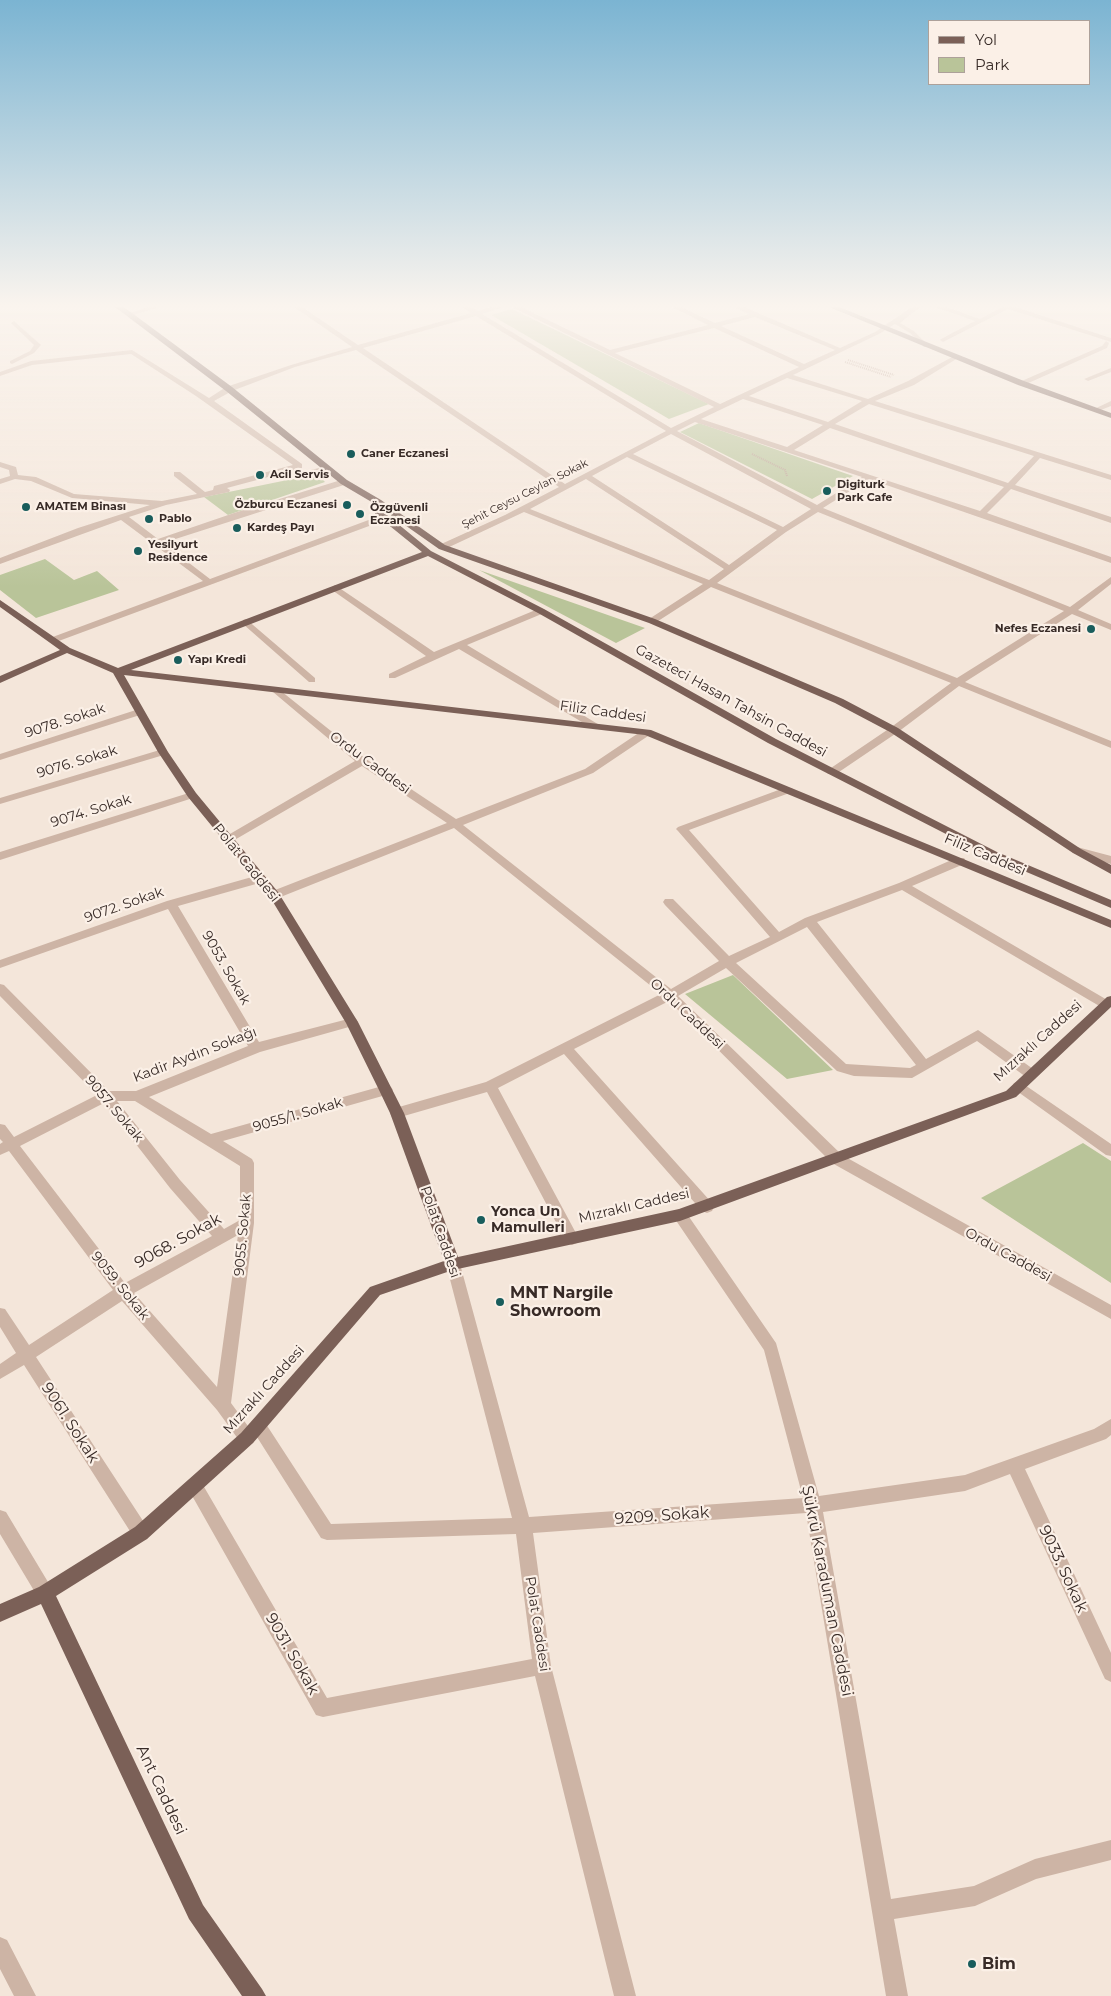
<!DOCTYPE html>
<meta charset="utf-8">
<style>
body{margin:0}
#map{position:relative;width:1111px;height:1996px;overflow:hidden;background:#f4e6da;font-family:Montserrat,sans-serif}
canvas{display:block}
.legend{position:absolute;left:928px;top:20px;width:162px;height:65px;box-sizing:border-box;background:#fbf0e7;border:1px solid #ada19a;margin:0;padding:6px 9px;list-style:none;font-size:15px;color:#382b27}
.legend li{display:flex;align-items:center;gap:10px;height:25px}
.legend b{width:25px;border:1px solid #ada19a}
</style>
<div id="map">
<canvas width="1111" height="1996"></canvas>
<ul class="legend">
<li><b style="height:6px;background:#7b6057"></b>Yol</li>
<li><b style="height:14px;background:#b9c499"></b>Park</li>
</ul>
</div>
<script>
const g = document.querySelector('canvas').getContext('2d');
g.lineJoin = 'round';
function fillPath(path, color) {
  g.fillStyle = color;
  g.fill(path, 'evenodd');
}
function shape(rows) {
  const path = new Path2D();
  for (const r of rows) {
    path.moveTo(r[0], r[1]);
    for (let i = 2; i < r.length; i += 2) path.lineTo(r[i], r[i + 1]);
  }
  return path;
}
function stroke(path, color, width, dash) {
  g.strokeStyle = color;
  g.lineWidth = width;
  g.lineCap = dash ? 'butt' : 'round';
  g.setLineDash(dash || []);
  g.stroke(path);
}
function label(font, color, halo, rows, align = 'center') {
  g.font = font + ' Montserrat,sans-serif';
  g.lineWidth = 4.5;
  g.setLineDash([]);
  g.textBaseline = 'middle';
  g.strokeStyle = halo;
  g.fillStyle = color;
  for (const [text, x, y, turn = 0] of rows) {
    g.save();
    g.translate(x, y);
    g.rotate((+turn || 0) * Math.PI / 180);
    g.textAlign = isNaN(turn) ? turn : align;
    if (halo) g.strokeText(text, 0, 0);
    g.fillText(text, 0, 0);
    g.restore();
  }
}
fillPath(shape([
 [512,309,709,404,669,419,491,315],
 [699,423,853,476,812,499,680,432],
 [317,474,325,482,228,515,204,497],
 [45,559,74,580,97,571,119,590,36,618,0,590,0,575],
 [479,570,645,628,616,643],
 [733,975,833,1070,787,1079,685,994],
 [1083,1143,1111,1161,1111,1283,981,1198]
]), '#b9c499');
stroke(shape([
 [848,360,894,375],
 [845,362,891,377],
 [752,454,785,470,787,476]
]), '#b99e8f', 2, [1, 1]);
fillPath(shape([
 [148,307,160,307,130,316,127,314,148,307],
 [294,307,302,307,358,345,471,313,463,307,471,307,478,311,491,307,503,307,482,314,671,428,714,407,512,307,521,307,610,350,708,325,672,307,681,307,715,323,749,314,734,307,744,307,840,348,875,332,912,307,920,307,900,323,914,331,928,345,928,347,924,347,910,333,895,324,879,334,793,375,868,399,908,381,954,356,958,356,958,358,914,385,875,401,1111,475,1111,480,1040,458,1015,485,1111,517,1111,523,1011,489,987,513,1111,557,1111,563,869,479,823,508,1070,607,1111,577,1111,584,1078,610,1111,624,1111,630,1072,614,965,682,1111,741,1111,748,959,686,898,732,836,774,828,774,827,772,828,770,890,728,951,683,711,587,655,623,649,623,649,619,703,584,524,512,445,549,439,549,439,545,505,515,559,487,356,350,295,367,232,391,214,401,302,464,302,468,227,488,230,490,229,492,166,505,129,517,158,539,234,513,341,480,347,480,347,484,163,543,210,579,382,515,388,515,388,519,56,642,50,642,50,638,203,581,121,520,0,564,0,558,78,528,150,505,72,498,31,481,15,479,0,484,0,479,10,476,9,470,0,467,0,462,16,467,18,475,36,477,74,494,162,501,197,494,174,476,174,472,180,472,205,492,213,490,214,486,293,465,196,396,131,354,32,365,0,376,0,372,31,361,132,350,209,398,226,387,291,365,352,347,294,307],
 [476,316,666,431,565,484,363,348,476,316],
 [755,317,835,350,804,364,721,326,755,317],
 [714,328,799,367,720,404,615,353,714,328],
 [787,378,862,401,828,422,749,396,787,378],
 [743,399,823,425,787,447,701,419,743,399],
 [869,404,1034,456,1008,483,835,424,869,404],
 [695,422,862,477,817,505,677,431,695,422],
 [830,428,1004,487,980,511,794,450,830,428],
 [671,434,811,509,783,527,633,454,671,434],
 [627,457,777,530,729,565,592,476,627,457],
 [586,479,724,569,709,580,530,509,586,479],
 [818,512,1064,611,957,678,717,583,786,532,818,512],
 [935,307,946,307,980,319,1002,307,1015,307,1111,338,1111,342,1008,309,943,342,940,340,941,339,975,321,935,307],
 [14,321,41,345,34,353,12,364,10,363,10,361,30,351,34,345,12,324,11,323,14,321],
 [1106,341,1109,343,1107,348,1024,385,1017,383,1102,346,1106,341],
 [1111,368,1111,372,1088,381,1084,379,1111,368],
 [1111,401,1111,406,1096,412,1092,410,1111,401],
 [327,466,331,468,330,470,287,479,283,477,327,466],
 [335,585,434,652,538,609,544,609,544,613,467,645,601,726,596,729,592,728,459,649,395,678,389,678,389,674,426,656,332,590,331,588,335,585],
 [246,619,315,678,315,682,309,682,243,624,243,620,246,619],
 [276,687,366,759,456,819,585,769,643,730,651,730,651,734,593,773,463,825,671,989,719,961,665,905,663,902,665,899,673,899,729,956,770,937,678,831,676,829,678,827,784,788,792,788,793,790,792,792,689,830,779,932,805,918,899,883,956,858,964,858,966,861,964,864,912,886,1109,1001,1111,1004,1109,1007,1101,1007,902,890,817,922,926,1059,978,1030,1036,1071,1038,1074,1036,1077,1026,1077,977,1041,912,1078,854,1076,837,1071,726,968,678,996,842,1155,1111,1305,1111,1319,832,1163,669,1001,574,1049,712,1203,714,1207,712,1211,707,1213,702,1211,564,1054,498,1088,577,1235,579,1239,577,1243,572,1245,567,1243,487,1092,397,1118,392,1117,390,1113,392,1109,486,1082,661,994,454,828,278,898,270,898,268,895,270,892,447,823,362,766,231,842,223,842,221,840,223,838,355,761,273,692,271,690,276,687],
 [807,927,916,1065,910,1068,846,1064,736,963,807,927],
 [139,709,143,710,143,714,0,760,0,754,139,709],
 [163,749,168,752,167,754,0,804,0,798,163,749],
 [192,792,197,795,196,797,0,860,0,852,192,792],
 [1077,847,1111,856,1111,864,1073,853,1071,851,1077,847],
 [259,875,263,876,265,879,263,882,178,906,259,1042,352,1018,356,1019,358,1022,356,1025,260,1052,149,1097,211,1134,386,1085,391,1087,393,1090,391,1093,386,1095,223,1141,252,1159,254,1163,254,1223,231,1403,253,1433,255,1438,253,1443,247,1445,241,1443,217,1410,122,1301,36,1357,147,1527,150,1533,147,1539,141,1541,135,1539,24,1365,0,1379,0,1364,16,1353,0,1327,0,1308,5,1309,29,1345,113,1290,9,1151,0,1155,0,1144,3,1142,0,1139,0,1124,5,1125,14,1137,97,1095,0,996,0,984,4,985,109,1091,136,1091,248,1046,168,909,0,968,0,960,167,901,259,875],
 [117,1101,135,1101,240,1166,240,1220,224,1229,180,1180,117,1101],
 [104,1103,170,1188,212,1236,125,1283,20,1146,104,1103],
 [238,1235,217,1387,134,1293,238,1235],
 [1019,1081,1111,1144,1111,1156,1106,1155,1014,1089,1012,1086,1014,1083,1019,1081],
 [680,1209,685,1211,776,1343,819,1496,965,1475,1094,1429,1111,1419,1111,1435,1106,1439,1025,1469,1111,1653,1111,1682,1105,1679,1010,1474,965,1491,823,1512,891,1899,974,1886,1035,1859,1111,1840,1111,1860,1036,1879,975,1906,894,1919,908,1996,886,1996,806,1513,533,1533,551,1666,636,1996,614,1996,535,1676,323,1717,316,1715,186,1485,188,1480,194,1477,200,1480,327,1698,532,1659,516,1534,327,1540,321,1538,250,1426,252,1421,258,1419,264,1421,331,1524,512,1518,446,1264,448,1260,453,1258,458,1260,460,1264,529,1517,803,1498,764,1350,675,1219,673,1215,675,1211,680,1209],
 [0,1510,6,1512,51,1587,54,1593,51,1599,45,1602,39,1599,0,1534,0,1510],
 [0,1937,7,1940,36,1996,14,1996,0,1969,0,1937]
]), '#cdb4a5');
fillPath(shape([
 [115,307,123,307,132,313,232,387,347,480,381,500,445,545,655,619,843,699,898,728,1081,849,1111,865,1111,874,1073,853,890,732,835,703,649,623,439,549,375,504,341,484,226,391,115,307],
 [829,307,839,307,1024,381,1111,413,1111,418,1018,385,829,307],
 [375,510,381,510,431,551,544,609,776,739,997,852,1111,900,1111,908,989,856,768,743,538,613,428,556,131,670,651,730,1111,920,1111,928,645,735,124,675,168,752,196,793,278,892,358,1022,404,1113,458,1257,679,1209,1006,1091,1107,997,1111,996,1111,1007,1016,1097,680,1221,453,1270,380,1295,253,1443,147,1539,56,1596,203,1905,262,1989,266,1996,242,1996,189,1919,41,1604,0,1622,0,1604,39,1587,135,1527,241,1433,370,1287,444,1261,390,1113,379,1090,346,1023,270,897,188,797,158,752,113,673,67,653,0,683,0,676,60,650,0,607,0,600,70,648,118,668,422,552,375,514,375,510]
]), '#7b6057');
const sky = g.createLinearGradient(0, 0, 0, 587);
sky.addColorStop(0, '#7bb4d2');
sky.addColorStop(0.52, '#faf4ee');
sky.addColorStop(1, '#faf4ee00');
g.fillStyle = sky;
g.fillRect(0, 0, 1111, 587);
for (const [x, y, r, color] of [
 [351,454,5,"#195d5c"],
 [260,475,5,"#195d5c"],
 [827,491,5,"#195d5c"],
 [347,505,5,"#195d5c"],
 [26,507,5,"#195d5c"],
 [360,514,5,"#195d5c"],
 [149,519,5,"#195d5c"],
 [237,528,5,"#195d5c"],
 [138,551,5,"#195d5c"],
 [1091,629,5,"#195d5c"],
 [178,660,5,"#195d5c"],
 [481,1220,5,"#195d5c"],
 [500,1302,5,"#195d5c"],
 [972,1964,5,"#195d5c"]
]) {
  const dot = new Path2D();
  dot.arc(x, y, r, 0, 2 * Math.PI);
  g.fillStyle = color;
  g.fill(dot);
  stroke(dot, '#fbf0e7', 2);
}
label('bold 11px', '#382b27', '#fbf0e7', [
 ["Caner Eczanesi",361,454],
 ["Acil Servis",270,475],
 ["Digiturk",837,485],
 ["Park Cafe",837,498],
 ["Özburcu Eczanesi",337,505,"right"],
 ["AMATEM Binası",36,507],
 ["Özgüvenli",370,508],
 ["Eczanesi",370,521],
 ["Pablo",159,519],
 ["Kardeş Payı",247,528],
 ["Yesilyurt",148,545],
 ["Residence",148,558],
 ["Nefes Eczanesi",1081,629,"right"],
 ["Yapı Kredi",188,660]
], 'left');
label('11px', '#382b27', '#fbf0e7', [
 ["Şehit Ceysu Ceylan Sokak",525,494,-27]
]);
label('14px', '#382b27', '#fbf0e7', [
 ["Gazeteci Hasan Tahsin Caddesi",731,701,29],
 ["Filiz Caddesi",603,712,8],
 ["9078. Sokak",65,721,-18],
 ["9076. Sokak",77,762,-17],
 ["Ordu Caddesi",370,763,36],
 ["9074. Sokak",91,811,-17],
 ["Filiz Caddesi",985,855,23],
 ["Polat Caddesi",246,863,51],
 ["9072. Sokak",124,905,-19],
 ["9053. Sokak",226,968,60],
 ["Ordu Caddesi",687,1014,43],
 ["Mızraklı Caddesi",1038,1041,-42],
 ["Kadir Aydın Sokağı",195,1055,-21],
 ["9057. Sokak",114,1109,50],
 ["9055/1. Sokak",298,1115,-16],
 ["Mızraklı Caddesi",634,1206,-13],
 ["Polat Caddesi",440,1232,71],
 ["9055. Sokak",243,1235,-85],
 ["Ordu Caddesi",1008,1255,29],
 ["9059. Sokak",120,1286,51],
 ["Mızraklı Caddesi",264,1390,-48],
 ["Polat Caddesi",537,1624,81]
]);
label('bold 14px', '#382b27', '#fbf0e7', [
 ["Yonca Un",491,1212],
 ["Mamulleri",491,1228]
], 'left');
label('16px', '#382b27', '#fbf0e7', [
 ["9068. Sokak",178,1241,-29],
 ["9061. Sokak",70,1423,57],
 ["9209. Sokak",662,1516,-4],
 ["9033. Sokak",1063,1569,65],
 ["Şükrü Karaduman Caddesi",827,1591,79],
 ["9031. Sokak",292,1654,60],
 ["Ant Caddesi",161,1790,65]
]);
label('bold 16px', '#382b27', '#fbf0e7', [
 ["MNT Nargile",510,1293],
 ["Showroom",510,1311],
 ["Bim",982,1964]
], 'left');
</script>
